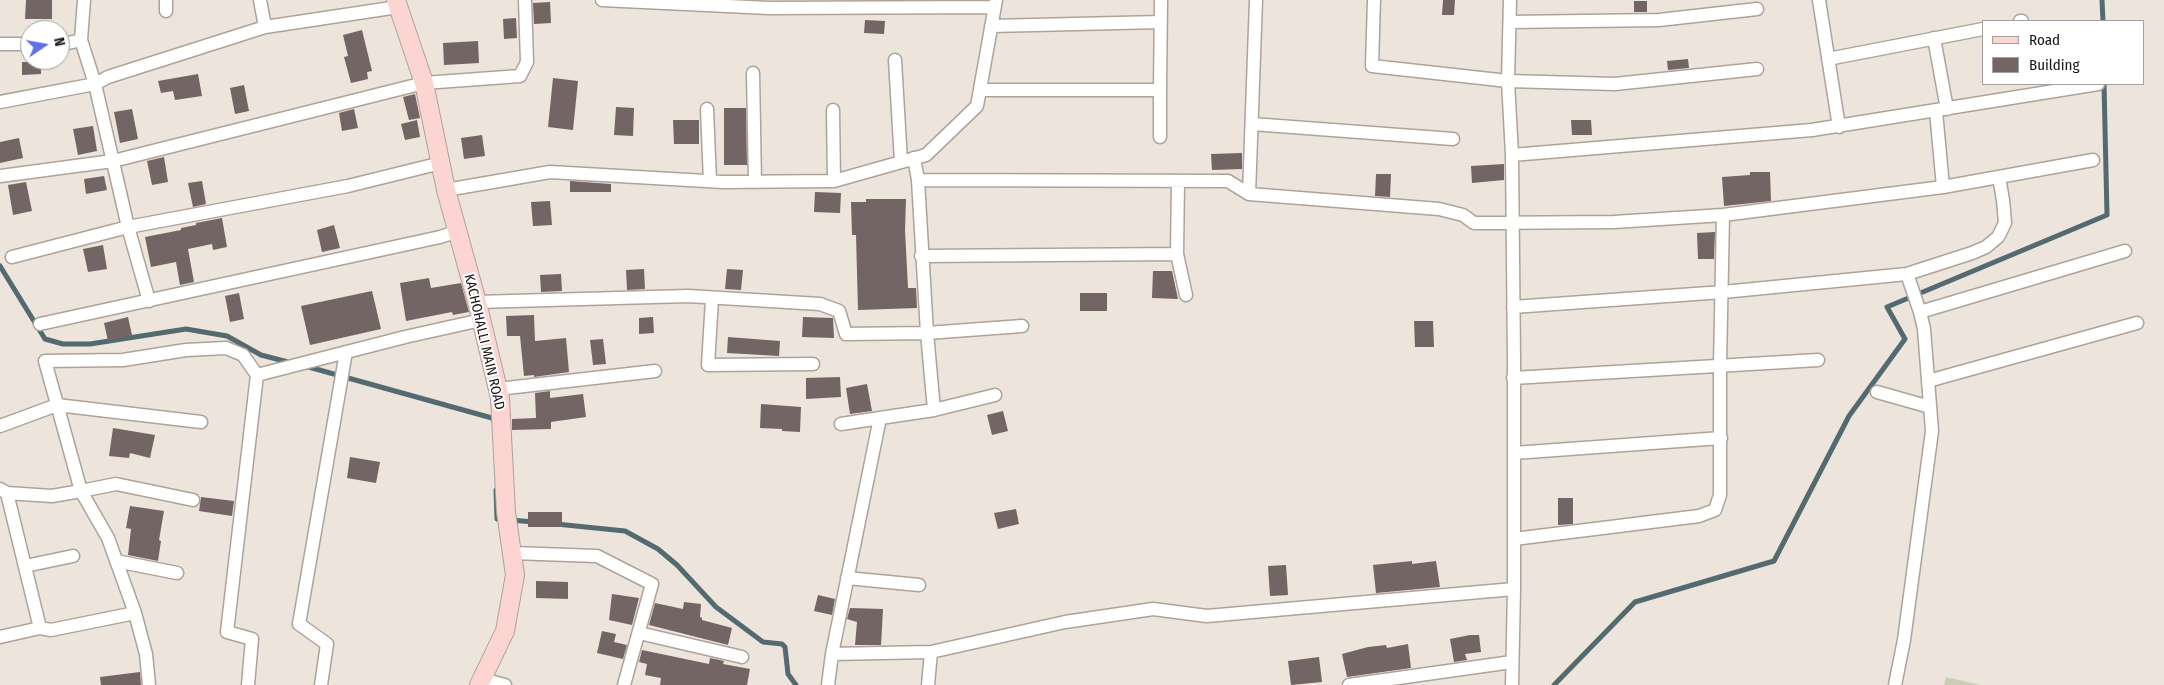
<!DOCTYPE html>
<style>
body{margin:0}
#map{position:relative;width:2164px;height:685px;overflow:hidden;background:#ede4db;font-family:"Fira Sans Condensed",sans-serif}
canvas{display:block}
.legend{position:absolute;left:1982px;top:20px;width:162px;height:65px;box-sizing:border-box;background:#fff;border:1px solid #a2a1a0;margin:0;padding:6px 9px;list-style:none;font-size:15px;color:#171411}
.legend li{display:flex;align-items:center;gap:10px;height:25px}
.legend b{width:25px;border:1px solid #a2a1a0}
.north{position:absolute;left:20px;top:20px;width:50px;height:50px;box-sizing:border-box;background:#fff;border:1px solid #a2a1a0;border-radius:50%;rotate:78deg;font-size:14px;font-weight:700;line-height:20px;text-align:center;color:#171411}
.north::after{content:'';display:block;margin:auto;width:18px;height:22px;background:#5c72e9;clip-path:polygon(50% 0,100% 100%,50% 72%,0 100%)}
</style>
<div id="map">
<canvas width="2164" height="685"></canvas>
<ul class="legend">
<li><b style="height:6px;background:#fcd5d3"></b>Road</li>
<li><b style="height:14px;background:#726563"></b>Building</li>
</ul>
<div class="north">N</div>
</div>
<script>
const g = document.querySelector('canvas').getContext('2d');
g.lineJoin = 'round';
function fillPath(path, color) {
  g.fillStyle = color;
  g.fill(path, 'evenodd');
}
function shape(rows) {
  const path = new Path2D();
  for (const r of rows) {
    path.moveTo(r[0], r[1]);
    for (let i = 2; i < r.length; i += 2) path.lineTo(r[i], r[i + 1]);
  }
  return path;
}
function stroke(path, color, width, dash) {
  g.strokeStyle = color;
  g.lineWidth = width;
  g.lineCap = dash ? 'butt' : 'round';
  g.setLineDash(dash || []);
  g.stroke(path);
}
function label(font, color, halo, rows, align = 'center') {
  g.font = font + ' "Fira Sans Condensed",sans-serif';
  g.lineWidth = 4;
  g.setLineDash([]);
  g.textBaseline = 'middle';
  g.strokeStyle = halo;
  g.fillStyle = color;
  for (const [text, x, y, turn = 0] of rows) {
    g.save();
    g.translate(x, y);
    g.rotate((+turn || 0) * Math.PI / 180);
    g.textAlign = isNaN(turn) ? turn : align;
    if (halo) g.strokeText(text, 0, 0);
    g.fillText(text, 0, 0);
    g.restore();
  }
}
fillPath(shape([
 [1946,677,1981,685,1944,685]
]), '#cbceb5');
stroke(shape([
 [2102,0,2103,21],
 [0,266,45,339,63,344,90,344,186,329,227,336,261,355,292,363],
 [305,366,492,418,496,424],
 [496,490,497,519,535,522],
 [556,524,625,531,658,549,677,565,716,607,763,642,782,644,785,647,788,674,796,685],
 [1554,685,1635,602,1774,561,1849,416,1905,339,1887,307,2107,215,2104,84]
]), '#536b70', 5);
fillPath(shape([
 [26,0,52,0,52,19,25,19],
 [1443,0,1455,0,1454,15,1442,15],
 [1634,1,1647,1,1647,12,1634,12],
 [550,2,551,23,534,24,533,3],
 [516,18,517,38,504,39,503,19],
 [865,20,885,21,884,34,864,33],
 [362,30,372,71,367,72,368,79,351,83,344,57,348,56,343,35],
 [478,41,479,63,444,65,443,43],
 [1688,59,1689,68,1668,70,1667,61],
 [22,62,41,62,41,74,22,75],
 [198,74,202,96,175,100,173,91,161,93,158,81],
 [553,78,578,81,573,130,548,127],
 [244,85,249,111,235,114,230,88],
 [415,94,420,118,409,120,403,97],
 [616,107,634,108,633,136,614,135],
 [724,108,746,108,747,165,724,165],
 [132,109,138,139,120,143,114,112],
 [354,109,358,128,342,131,339,113],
 [417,120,420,137,405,140,401,124],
 [673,120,699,120,699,144,674,144],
 [1571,120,1591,120,1592,135,1572,135],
 [93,126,97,151,78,155,73,129],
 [482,135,485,156,464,159,461,138],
 [19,138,23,158,0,163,0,142],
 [1242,153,1242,169,1212,170,1211,154],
 [164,157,168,182,152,185,147,161],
 [1504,164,1504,180,1472,183,1471,166],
 [1750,172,1770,172,1771,201,1724,206,1722,177,1750,175],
 [1376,174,1391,174,1390,197,1375,196],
 [104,176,107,190,86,194,84,179],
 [202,181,206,204,193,207,188,183],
 [570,181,611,184,611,192,570,192],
 [26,182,32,211,13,215,8,185],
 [815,192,841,193,840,213,814,212],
 [866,199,906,199,905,230,908,288,916,288,917,308,858,310,856,235,852,235,851,202,866,202],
 [550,201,552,225,533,226,531,202],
 [222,218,227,247,213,250,212,244,188,249,194,282,180,285,176,262,151,267,145,237,181,230,181,228,196,225,196,223],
 [334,225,340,248,322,252,317,230],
 [1715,232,1714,259,1698,259,1697,233],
 [103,245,107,269,88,272,83,249],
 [644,269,645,289,627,290,626,270],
 [727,269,743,270,741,290,725,289],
 [1153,271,1172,271,1178,299,1152,298],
 [561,274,562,291,541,292,540,275],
 [429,278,431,288,461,283,469,312,453,315,452,312,406,321,400,283],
 [372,291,381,329,310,345,301,306],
 [239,293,244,319,230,322,225,296],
 [1080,293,1107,293,1107,311,1080,311],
 [534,315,535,341,566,338,569,372,534,377,534,375,524,376,520,336,507,336,506,316],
 [128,317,132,335,108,341,104,323],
 [653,317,654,333,639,334,639,318],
 [803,317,833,318,834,338,802,337],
 [1414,321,1433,321,1434,347,1415,347],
 [728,337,780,341,779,356,727,353],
 [603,339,606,364,593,365,590,340],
 [840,377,841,397,806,399,806,378],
 [867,384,872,411,850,414,846,388],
 [550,391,550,398,583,394,586,417,551,422,551,429,512,430,512,419,536,418,535,393],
 [761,404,801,407,800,432,782,431,782,429,760,428],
 [1003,411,1008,431,992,435,987,415],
 [113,428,155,435,150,458,130,453,129,458,109,456],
 [350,457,380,462,376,483,347,478],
 [201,497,234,501,232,516,199,511],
 [1558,498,1573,498,1573,524,1558,525],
 [130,506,164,511,159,540,161,541,158,561,128,555,131,529,126,528],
 [1016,509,1019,524,998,529,994,513],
 [528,512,562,512,562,527,528,527],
 [1412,561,1412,564,1436,561,1440,587,1376,593,1373,565],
 [1286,565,1288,595,1270,596,1268,566],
 [536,581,568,582,568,599,536,598],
 [612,594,639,598,632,625,609,620],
 [818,595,835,599,832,615,814,611],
 [684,602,701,604,700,617,702,618,702,620,732,628,728,645,649,625,655,603,683,609],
 [850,608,883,609,881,645,855,645,857,622,847,619],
 [602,631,616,634,614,642,627,645,623,659,597,653],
 [1470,635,1479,635,1481,652,1465,654,1467,660,1454,662,1450,639],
 [1408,644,1411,668,1347,677,1342,654,1368,647,1386,645,1387,648],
 [642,650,709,664,710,658,724,661,723,664,750,669,747,685,660,685,661,678,645,675,647,664,639,662],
 [1319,657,1322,682,1291,685,1288,661],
 [140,672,141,685,101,685,100,677]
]), '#726563');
const street = shape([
 [260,0,265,27],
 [602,0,769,8,994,7],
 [1374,0,1372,66,1508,81,1615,84,1757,69],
 [1510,0,1508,81,1512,155,1514,360,1514,589,1512,685],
 [1819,0,1839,127],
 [166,11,166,0],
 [2020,21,2022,21],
 [1510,22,1659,20,1757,9],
 [991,26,1160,22],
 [1934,38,1947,109],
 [81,40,95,84,128,227,149,301],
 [0,44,30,44],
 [60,45,81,40,84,0],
 [1828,59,1983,29],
 [895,60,901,162],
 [753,73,755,182],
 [980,90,1160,90,1161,0],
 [1160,90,1160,137],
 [0,102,95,84,108,77,265,27,398,7],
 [707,109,710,181],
 [833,110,834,181],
 [1936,111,1943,187],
 [1252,124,1453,139],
 [1512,155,1812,130,2098,84],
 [0,176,113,161,424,83,520,76,527,62,525,0],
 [918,180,1228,181,1249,194,1439,209,1463,215,1474,223,1614,222,1723,215],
 [446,190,550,172,723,182,834,181,926,155,977,106,996,0],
 [1249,194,1256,0],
 [1177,254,1186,295],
 [921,256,1177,254,1178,181],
 [12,257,128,227,348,186,441,163],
 [1907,274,1920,312],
 [712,299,708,365,813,364],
 [477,302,688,296,820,304,839,311,846,334,927,333,1022,326],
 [1513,307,1723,292,1907,274,1972,253,1986,247,1998,237,2005,223,2003,200,1999,177],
 [40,324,440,237,458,231],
 [1513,378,1818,360],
 [1928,381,2137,323],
 [498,389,655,371],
 [1877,392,1930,407],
 [934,410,995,395],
 [841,424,880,418],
 [0,426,57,405,201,422],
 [1514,453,1721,438],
 [0,489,7,493,52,496,81,491,108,538,135,613,146,654,149,685],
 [7,493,40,628],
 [193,500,116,484,81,491,45,361,123,360,186,350,226,348,243,355,257,375],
 [1514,539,1699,516,1715,510,1720,495,1720,365,1723,215,1943,187,2093,160],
 [512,553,597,556,652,584,624,685],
 [116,561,177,573],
 [25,566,73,556],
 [847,578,919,585],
 [639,633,742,657],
 [0,637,40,628,51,630,135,613],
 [832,654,931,652,1065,622,1153,609,1207,616,1514,589],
 [482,679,505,685],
 [248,685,252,639,227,632,257,375,405,337,481,320],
 [321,685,327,644,299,624,346,352],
 [828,685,832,654,880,418,934,410,927,333,918,180,914,158],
 [928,685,931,652],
 [1349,685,1512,662],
 [1895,685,1904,640,1932,431,1924,329,1920,312,2125,251]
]);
const secondary = shape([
 [396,0,424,83,446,190,477,302,500,398,506,512,515,575,505,631,479,685]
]);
stroke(street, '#aca39b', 15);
stroke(secondary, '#aca39b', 20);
stroke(street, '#fff', 12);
stroke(secondary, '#fcd5d3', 18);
label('14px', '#171411', '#fff', [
 ["KACHOHALLI MAIN ROAD",484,342,77]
]);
</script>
